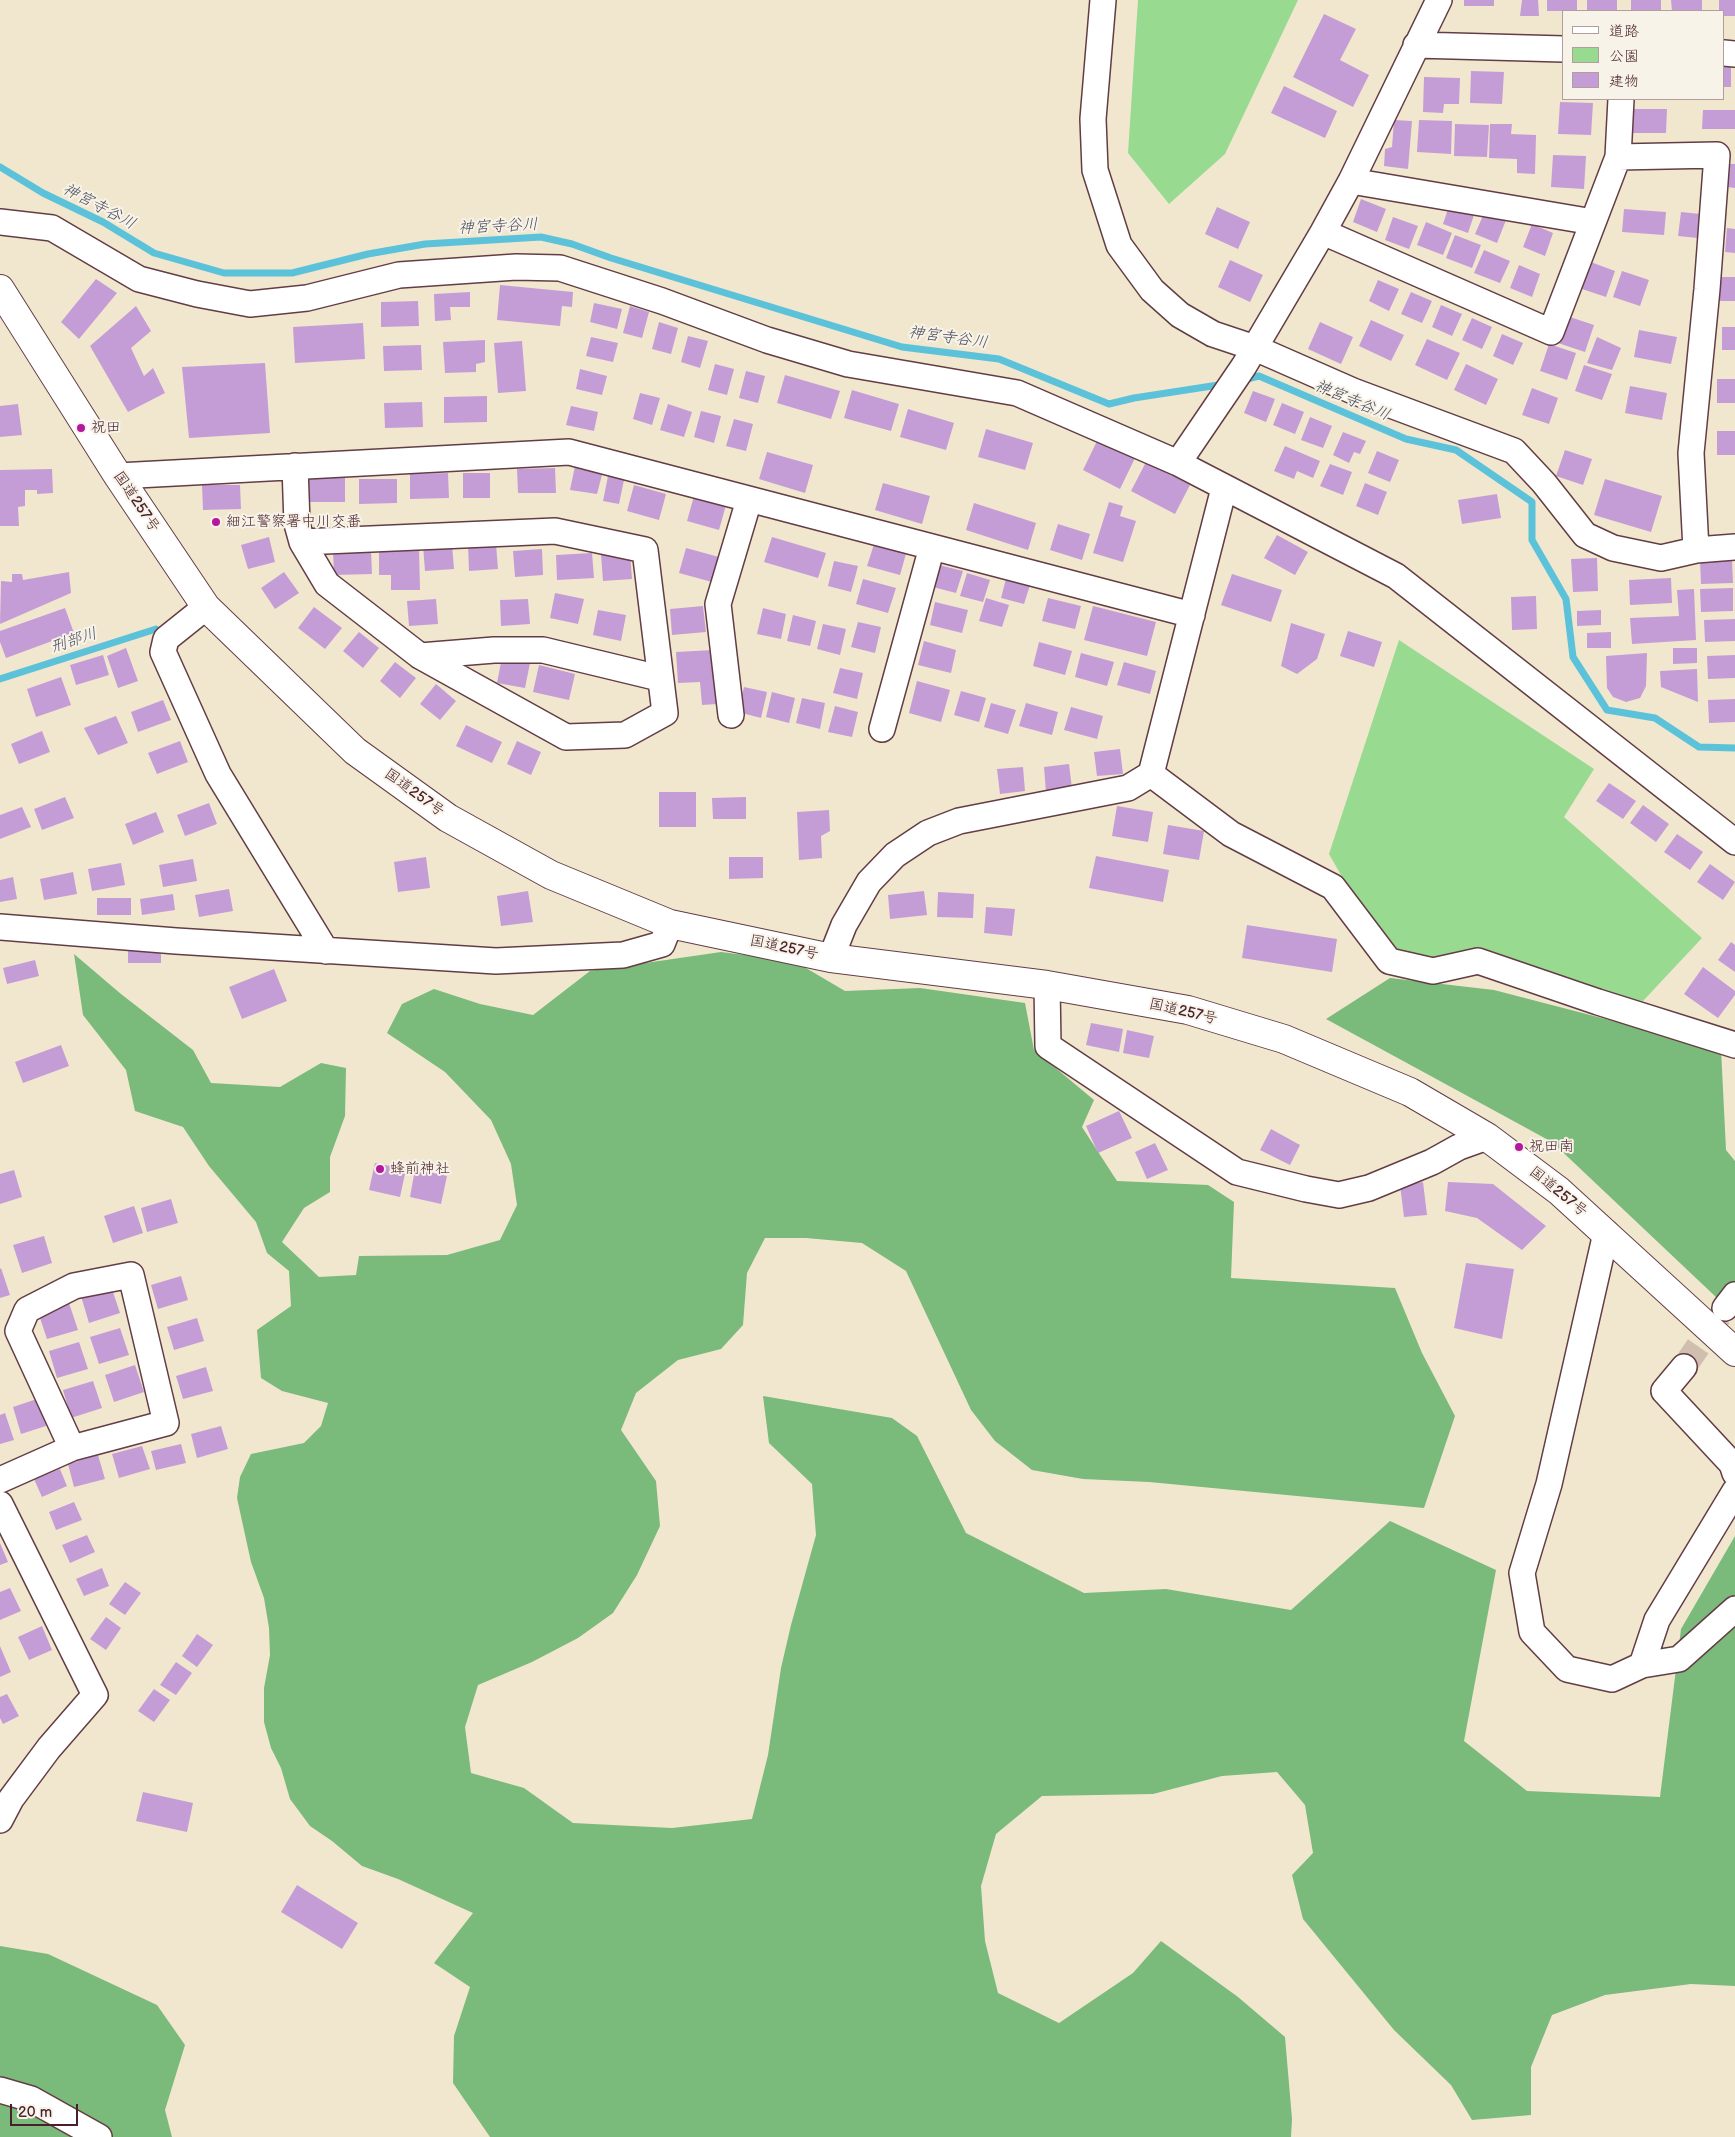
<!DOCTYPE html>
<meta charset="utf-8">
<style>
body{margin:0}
#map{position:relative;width:1735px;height:2137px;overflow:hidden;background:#f1e7cf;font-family:"Balsamiq Sans","Klee One",sans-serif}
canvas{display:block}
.legend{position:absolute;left:1562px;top:10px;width:162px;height:90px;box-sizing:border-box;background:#f7f3e8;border:1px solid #b29e9c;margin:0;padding:6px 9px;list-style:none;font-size:15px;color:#4a1f2b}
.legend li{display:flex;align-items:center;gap:10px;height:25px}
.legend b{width:25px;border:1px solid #b29e9c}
.scale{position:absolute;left:10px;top:2104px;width:68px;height:22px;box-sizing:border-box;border:2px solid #4a1f2b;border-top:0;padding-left:6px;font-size:15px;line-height:18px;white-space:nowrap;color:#4a1f2b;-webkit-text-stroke:4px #f7f3e8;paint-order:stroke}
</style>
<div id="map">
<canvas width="1735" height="2137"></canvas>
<ul class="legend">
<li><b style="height:6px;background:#fff"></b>道路</li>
<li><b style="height:14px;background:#99da91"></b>公園</li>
<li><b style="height:14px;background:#c59dd6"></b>建物</li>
</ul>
<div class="scale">20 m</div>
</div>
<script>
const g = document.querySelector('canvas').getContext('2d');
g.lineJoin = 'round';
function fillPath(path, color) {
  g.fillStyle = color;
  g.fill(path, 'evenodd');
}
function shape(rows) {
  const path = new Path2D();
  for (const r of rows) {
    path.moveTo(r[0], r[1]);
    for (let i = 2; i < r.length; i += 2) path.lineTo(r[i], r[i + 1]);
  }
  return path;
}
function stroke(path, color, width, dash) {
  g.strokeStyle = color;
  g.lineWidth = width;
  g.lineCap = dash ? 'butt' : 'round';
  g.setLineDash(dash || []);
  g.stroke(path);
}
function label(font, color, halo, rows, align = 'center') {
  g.font = font + ' "Balsamiq Sans","Klee One",sans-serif';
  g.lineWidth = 4;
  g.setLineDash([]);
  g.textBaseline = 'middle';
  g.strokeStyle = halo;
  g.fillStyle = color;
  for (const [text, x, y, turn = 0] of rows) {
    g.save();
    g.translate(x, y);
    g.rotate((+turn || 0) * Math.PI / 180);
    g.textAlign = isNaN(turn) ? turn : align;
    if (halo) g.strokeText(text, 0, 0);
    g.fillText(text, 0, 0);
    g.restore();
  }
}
fillPath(shape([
 [1138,0,1298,0,1225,154,1169,204,1128,153],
 [1399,640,1594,769,1564,817,1702,938,1643,1001,1394,950,1369,924,1329,854]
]), '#99da91');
fillPath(shape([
 [721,952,794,961,845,991,920,988,1025,1003,1034,1050,1094,1100,1082,1127,1117,1181,1208,1185,1234,1202,1231,1278,1395,1288,1422,1353,1455,1416,1424,1508,1149,1482,1083,1479,1032,1470,995,1441,971,1410,906,1271,862,1243,806,1238,765,1238,747,1273,743,1325,721,1349,678,1360,636,1393,621,1430,656,1481,660,1526,637,1575,613,1613,578,1638,532,1662,478,1685,465,1727,471,1773,524,1788,573,1823,672,1828,752,1819,768,1755,781,1668,791,1625,816,1535,812,1484,769,1443,763,1396,892,1418,917,1436,966,1533,1084,1593,1166,1589,1291,1610,1390,1521,1496,1570,1464,1741,1527,1791,1660,1797,1681,1629,1735,1536,1735,1986,1691,1984,1605,1995,1552,2015,1531,2067,1531,2115,1472,2120,1451,2085,1394,2030,1303,1919,1292,1875,1313,1853,1305,1805,1277,1772,1222,1776,1153,1794,1042,1796,996,1834,981,1886,985,1941,998,1993,1059,2023,1133,1973,1161,1941,1238,1997,1285,2037,1292,2119,1291,2137,490,2137,453,2083,454,2036,470,1987,434,1963,473,1913,398,1879,362,1866,332,1841,310,1826,290,1799,281,1768,271,1748,264,1722,264,1688,270,1655,269,1628,264,1598,251,1562,237,1498,240,1477,251,1454,304,1443,321,1426,328,1403,282,1391,261,1378,257,1330,291,1306,289,1271,267,1253,256,1222,209,1166,183,1127,135,1111,126,1070,83,1015,74,954,121,994,193,1050,211,1083,280,1087,321,1063,346,1068,345,1116,330,1157,330,1192,304,1208,282,1242,319,1277,356,1275,359,1256,447,1255,500,1240,517,1205,511,1164,491,1120,445,1072,387,1033,402,1004,434,989,480,1004,533,1015,590,971],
 [1390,978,1494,990,1721,1049,1726,1150,1735,1161,1735,1315,1552,1142,1326,1019],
 [0,1946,48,1954,157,2005,185,2045,165,2110,172,2137,0,2137]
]), '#7aba7b');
stroke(shape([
 [0,167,43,193,103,222,154,253,224,273,292,273,368,254,425,244,541,237,572,244,611,258,902,347,999,359,1109,404,1134,398,1225,384],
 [1243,380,1259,376,1406,439,1456,450,1532,502,1532,540,1566,599,1573,657,1607,710,1655,718,1699,747,1735,748],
 [0,679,156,629]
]), '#5bc2d9', 7);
fillPath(shape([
 [1464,0,1494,0,1494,6,1464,6],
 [1522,0,1538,0,1539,16,1520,16],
 [1547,0,1577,0,1577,11,1547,11],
 [1587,0,1617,0,1617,10,1587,11],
 [1631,0,1661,0,1661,10,1631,10],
 [1671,0,1702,0,1702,11,1672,11],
 [1719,0,1735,0,1735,16,1724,16,1724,11,1719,11],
 [1324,14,1356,29,1340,60,1369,75,1353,107,1293,77],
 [1724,63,1731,63,1731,87,1724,87],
 [1471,71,1504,72,1502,104,1470,103],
 [1424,77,1460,78,1459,104,1444,104,1443,113,1423,112],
 [1284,86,1337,111,1325,138,1271,113],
 [1560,102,1593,103,1591,135,1558,134],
 [1633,109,1667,109,1666,133,1633,133],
 [1703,110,1735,110,1735,129,1702,129],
 [1394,120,1412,121,1408,169,1384,166,1385,149,1392,147],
 [1419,120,1452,121,1451,154,1417,152],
 [1455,124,1489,125,1487,157,1454,156],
 [1490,124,1512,124,1511,134,1536,135,1535,174,1517,173,1517,159,1489,158],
 [1553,155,1586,156,1584,189,1551,187],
 [1730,164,1735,164,1735,188,1728,187],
 [1361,199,1386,209,1377,232,1353,222],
 [1449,206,1474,215,1468,233,1443,224],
 [1217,207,1250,222,1238,249,1205,234],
 [1624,209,1666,212,1664,235,1622,232],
 [1485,211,1506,220,1497,243,1475,234],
 [1681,212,1701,214,1698,238,1678,236],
 [1393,217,1418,226,1409,249,1385,240],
 [1426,222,1452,233,1443,255,1417,245],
 [1532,224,1553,233,1545,256,1523,247],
 [1727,228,1735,229,1735,253,1725,252],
 [1455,235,1481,245,1472,268,1446,258],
 [1484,250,1510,261,1500,283,1474,273],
 [1230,260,1263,275,1250,302,1218,287],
 [1588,261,1615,271,1606,297,1579,288],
 [1519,265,1540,274,1532,297,1510,288],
 [1622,271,1649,280,1640,306,1613,297],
 [1720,277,1735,277,1735,301,1720,301],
 [96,279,117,293,79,339,61,322],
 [1378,280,1399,289,1389,311,1369,301],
 [500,285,573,292,572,307,562,306,560,326,497,320],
 [470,292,470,307,450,307,451,320,435,321,434,294],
 [1411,292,1432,301,1422,323,1401,314],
 [418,301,419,326,381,327,381,302],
 [594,303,622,309,617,329,590,322],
 [1441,305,1462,314,1452,336,1432,327],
 [136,306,151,331,131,348,144,376,153,368,165,393,128,412,90,346],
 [630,306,649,312,642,338,623,333],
 [1567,316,1594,325,1585,352,1558,343],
 [1472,318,1492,327,1482,349,1462,340],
 [1371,320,1404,335,1391,361,1359,346],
 [659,322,678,328,671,354,652,349],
 [1320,322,1353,337,1341,364,1308,349],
 [363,323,365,359,295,363,293,327],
 [1722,327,1735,327,1735,350,1722,350],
 [1639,330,1677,337,1671,364,1634,357],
 [1502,334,1523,343,1513,365,1493,356],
 [688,336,708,341,700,368,681,362],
 [591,337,618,343,613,362,586,356],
 [1597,337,1621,348,1612,370,1587,363],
 [1427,339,1460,353,1447,380,1415,365],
 [485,340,485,362,476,364,476,372,445,373,443,342],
 [522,341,526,391,498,393,494,343],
 [1549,344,1576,353,1567,380,1540,371],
 [421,345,422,370,384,371,383,346],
 [265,363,270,433,189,438,182,367],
 [715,364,734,369,727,395,708,390],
 [1466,364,1498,379,1486,405,1454,390],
 [1584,365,1612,374,1602,400,1575,391],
 [580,369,607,376,602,395,576,389],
 [746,371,765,376,758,403,739,398],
 [785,375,840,391,831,419,777,403],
 [1717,379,1735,379,1735,403,1717,403],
 [1630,386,1667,393,1662,420,1625,413],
 [1532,388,1558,398,1549,424,1522,415],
 [852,390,899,404,891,431,844,418],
 [1253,391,1275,399,1266,422,1244,413],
 [640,393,660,398,652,425,633,419],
 [487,396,487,422,444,423,444,397],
 [422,402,423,427,385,428,384,403],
 [1282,403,1304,412,1295,434,1273,425],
 [18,404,22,435,0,437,0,406],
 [668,404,692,412,684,437,660,430],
 [571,406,598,412,594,431,566,425],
 [908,409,954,423,946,450,900,437],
 [701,411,721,416,714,443,694,437],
 [1310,417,1332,426,1323,448,1301,440],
 [734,419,753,424,746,451,726,446],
 [986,429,1033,443,1025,470,978,457],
 [1717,431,1735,431,1735,455,1717,455],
 [1343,432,1366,441,1360,454,1354,452,1349,463,1333,455],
 [1098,439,1135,458,1120,489,1083,470],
 [1285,446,1320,461,1313,478,1297,471,1294,479,1274,471],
 [1565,450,1592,459,1583,485,1556,476],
 [1377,451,1399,460,1390,482,1368,473],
 [767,452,813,465,805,493,759,479],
 [1146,462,1190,485,1175,514,1131,491],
 [1330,464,1352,472,1343,495,1320,486],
 [575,466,603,471,597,494,570,490],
 [555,468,556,493,518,493,517,469],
 [52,469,53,493,37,494,37,490,25,490,25,506,18,507,19,526,0,526,0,470],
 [448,473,449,498,410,499,410,474],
 [463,473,490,473,490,498,463,498],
 [608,476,624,480,619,504,603,501],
 [345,477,345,502,307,502,307,478],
 [359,479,397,479,397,503,359,504],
 [1605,479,1662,496,1651,532,1594,515],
 [883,483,930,496,922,524,875,510],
 [1365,483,1387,492,1378,515,1356,506],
 [202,485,240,485,241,509,203,510],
 [634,485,666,494,659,520,627,511],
 [1497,494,1501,518,1462,524,1458,500],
 [694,496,726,505,719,530,687,521],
 [1109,502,1123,506,1120,516,1136,521,1123,562,1093,553],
 [974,503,1036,523,1028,550,966,530],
 [1058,524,1090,534,1082,560,1050,550],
 [1277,535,1308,552,1295,575,1264,558],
 [269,537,275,562,248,569,241,545],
 [772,537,826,553,818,578,764,562],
 [875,541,907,550,900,575,867,566],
 [452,544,454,569,425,571,423,545],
 [496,544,498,569,469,571,468,545],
 [379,547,419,547,420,590,391,590,391,575,379,575],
 [686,548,719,557,712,582,679,573],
 [371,549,372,574,334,575,333,550],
 [542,549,543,575,515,577,513,551],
 [592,553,594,578,557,580,556,555],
 [630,553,632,579,603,581,601,555],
 [1597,558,1598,591,1573,592,1571,559],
 [1732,560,1733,583,1701,584,1700,561],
 [834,561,858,566,851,592,828,586],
 [939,565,963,571,956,593,933,587],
 [69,572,71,593,0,624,1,581,12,582,12,574,22,574,23,580],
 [284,572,299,593,275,609,261,588],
 [967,573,990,580,983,602,960,596],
 [1232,574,1282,590,1271,622,1221,605],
 [1007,575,1031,582,1024,604,1001,598],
 [1671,578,1672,603,1630,605,1629,580],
 [863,579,896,588,888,613,856,604],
 [1733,588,1733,611,1701,612,1700,589],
 [1694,589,1696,640,1632,644,1630,618,1679,616,1677,590],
 [555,593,584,599,578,624,550,618],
 [1536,596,1537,629,1512,630,1511,597],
 [986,598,1009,605,1002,627,979,621],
 [1048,598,1081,606,1075,629,1042,621],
 [436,599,438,624,409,626,407,601],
 [528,599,530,624,501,626,500,600],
 [935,602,968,610,962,633,930,625],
 [703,606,706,632,672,635,670,609],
 [1093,606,1156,622,1147,656,1084,640],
 [314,607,342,628,325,649,298,628],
 [65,608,74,633,6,658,0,642,0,631],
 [763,608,786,614,781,639,757,634],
 [598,610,626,615,621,641,593,635],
 [1601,610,1601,625,1577,626,1577,611],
 [793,615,816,621,810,646,787,641],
 [1735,619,1735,641,1705,642,1704,620],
 [858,622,881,627,875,653,851,647],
 [1291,623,1325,634,1317,659,1297,674,1281,666],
 [823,624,846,629,840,655,817,649],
 [1348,631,1382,642,1374,667,1340,656],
 [359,632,379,648,363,668,343,651],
 [1611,632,1611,648,1587,648,1587,633],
 [924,641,956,650,951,673,918,665],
 [1039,642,1072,651,1065,675,1033,666],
 [126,648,138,681,118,688,107,656],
 [1673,648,1697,648,1697,663,1673,664],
 [713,650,717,704,702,705,700,682,678,683,676,652],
 [1081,653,1114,662,1107,686,1075,677],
 [1647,653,1646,686,1640,698,1626,702,1613,697,1607,688,1606,656],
 [103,655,109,675,76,685,70,665],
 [1735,655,1735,678,1708,679,1707,656],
 [502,657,530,663,525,688,497,683],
 [395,662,416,678,400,698,380,681],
 [1124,662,1156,671,1150,694,1117,685],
 [539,665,575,674,569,700,533,692],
 [840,668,863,673,857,699,833,693],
 [1697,669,1698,702,1661,687,1660,671],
 [61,677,71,705,36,717,27,689],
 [917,681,950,690,941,722,909,713],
 [436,684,456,701,440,720,420,704],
 [744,687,767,692,761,718,738,712],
 [961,691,986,698,979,722,954,715],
 [772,692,795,698,789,723,766,717],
 [802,698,825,703,820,729,796,723],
 [1735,699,1735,722,1709,723,1708,700],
 [163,700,171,720,138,732,131,712],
 [991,703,1016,710,1008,734,984,727],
 [1026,703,1058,712,1052,735,1019,726],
 [835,706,858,712,852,737,828,732],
 [1071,707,1103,716,1097,739,1064,730],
 [116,716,128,743,98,755,84,728],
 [466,725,502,742,492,763,456,746],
 [42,731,50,752,19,764,11,744],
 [180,741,188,762,157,774,148,753],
 [517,741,541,752,531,775,507,764],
 [1120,749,1123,774,1097,776,1094,752],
 [1069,764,1072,789,1046,792,1044,767],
 [1023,767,1025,791,1000,794,997,769],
 [1609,783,1636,801,1623,819,1596,801],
 [659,792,696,792,696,827,659,827],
 [65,797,74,818,42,830,34,809],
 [746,797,746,819,713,819,712,798],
 [209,803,217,824,185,836,177,815],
 [1643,805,1669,824,1656,842,1630,823],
 [1117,806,1153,812,1148,842,1112,836],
 [22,807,31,827,0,839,0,815],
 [829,810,830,831,821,836,822,858,799,860,797,812],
 [156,812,164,832,133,845,125,824],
 [1168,825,1204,831,1199,860,1163,854],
 [1677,834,1703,852,1690,870,1664,852],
 [1096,856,1169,870,1163,902,1089,888],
 [426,857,430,888,398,892,394,862],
 [729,857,763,857,763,878,729,879],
 [193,859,197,881,163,887,159,865],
 [121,863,125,885,92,891,88,869],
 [1710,864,1735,882,1723,900,1697,882],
 [73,872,77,894,44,900,40,879],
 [13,877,17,899,0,902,0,880],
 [229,889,233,911,199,917,195,895],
 [528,891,533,922,501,926,497,896],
 [924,891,927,915,890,919,888,895],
 [938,892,974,894,973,918,937,917],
 [173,894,175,910,142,915,140,899],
 [97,898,131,898,131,915,97,915],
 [986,907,1015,909,1012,936,984,933],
 [1247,925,1337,939,1332,972,1242,958],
 [1731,942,1735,945,1735,972,1718,960],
 [128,947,161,947,161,963,128,963],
 [35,960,39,976,7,984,3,968],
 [1703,967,1735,991,1735,995,1718,1018,1684,994],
 [274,969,287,1001,242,1019,229,987],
 [1091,1023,1123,1029,1119,1052,1086,1045],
 [1127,1030,1154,1036,1149,1058,1123,1053],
 [61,1045,69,1066,23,1083,15,1062],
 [1119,1111,1132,1138,1098,1153,1086,1126],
 [1271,1129,1300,1145,1290,1165,1260,1150],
 [1155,1143,1168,1170,1147,1179,1135,1152],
 [375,1163,406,1169,400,1197,369,1190],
 [415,1169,447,1176,441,1204,410,1197],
 [14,1170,22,1197,0,1204,0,1174],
 [1423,1182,1427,1215,1404,1217,1400,1185],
 [1448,1182,1493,1184,1546,1226,1522,1250,1477,1218,1445,1211],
 [171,1199,178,1223,147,1232,141,1208],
 [134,1206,143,1233,113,1243,104,1216],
 [44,1236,52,1263,22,1273,13,1245],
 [1466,1263,1514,1269,1502,1339,1454,1328],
 [1,1268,10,1295,0,1298,0,1269],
 [181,1276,188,1300,158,1309,151,1285],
 [111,1286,120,1313,89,1323,81,1296],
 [69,1303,78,1330,47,1339,38,1312],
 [197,1318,204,1341,174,1350,167,1327],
 [120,1328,129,1355,99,1364,90,1337],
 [79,1342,88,1369,57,1378,49,1351],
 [135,1365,144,1392,114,1402,105,1375],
 [206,1367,213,1391,183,1399,176,1376],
 [93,1381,102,1408,71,1418,63,1390],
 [43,1397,52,1424,21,1434,13,1407],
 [5,1413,14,1440,0,1444,0,1415],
 [221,1426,228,1449,197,1458,191,1434],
 [181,1444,186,1463,156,1470,151,1451],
 [142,1446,150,1469,119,1478,112,1454],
 [98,1455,105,1479,74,1487,68,1464],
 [60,1469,67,1486,42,1497,34,1479],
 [74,1502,82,1520,56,1530,49,1512],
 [87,1535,95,1552,70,1563,62,1545],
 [0,1543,8,1562,0,1565],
 [102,1568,109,1586,84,1596,76,1579],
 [125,1582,141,1593,125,1615,109,1604],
 [10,1588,21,1611,0,1620,0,1592],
 [106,1617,121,1628,106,1650,90,1639],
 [42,1626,52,1650,29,1660,18,1637],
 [197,1634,213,1645,197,1667,182,1656],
 [0,1646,11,1672,0,1677],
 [176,1662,192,1673,176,1695,160,1685],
 [154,1689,170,1700,154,1722,138,1711],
 [7,1694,19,1716,3,1724,0,1718,0,1697],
 [143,1792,193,1803,187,1832,136,1821],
 [297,1885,358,1923,342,1949,281,1912]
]), '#c59dd6');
stroke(shape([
 [1684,1367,1722,1312]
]), '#d0bfae', 25, [25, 12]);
const minor = shape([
 [1103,0,1093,119,1095,170,1119,245,1152,290,1180,315,1213,334,1255,348,1353,391,1514,451,1544,483,1585,535,1613,548,1661,558,1696,550],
 [1416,45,1564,49],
 [1724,53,1735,54],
 [1621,99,1618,157,1717,155,1707,289,1691,453,1696,550,1735,547],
 [1351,181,1593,222],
 [0,222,52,228,139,279,197,294,250,304,307,298,399,275,516,267,560,268,662,301,767,340,848,364,1017,393,1178,463,1396,576,1735,842],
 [1323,232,1551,332,1618,157],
 [1178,463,1244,366,1323,232,1351,181,1439,0],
 [295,466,297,524,302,542,327,584,420,656,566,737,625,735,665,713,645,550,555,531,302,542],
 [118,476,569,452,1192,615],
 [206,607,166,639,163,652,218,774,326,951],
 [420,656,494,650,543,650,659,678],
 [731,715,718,604,749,500],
 [882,729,932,547],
 [1151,774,1231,834,1333,887,1389,961,1433,971,1478,961,1598,1002,1735,1045],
 [0,927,176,941,496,961,623,955,662,944,670,924],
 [831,958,844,925,869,882,895,855,928,833,959,821,1128,788,1151,774,1224,488],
 [1047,985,1048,1046,1237,1172,1306,1189,1339,1195,1369,1188,1432,1162,1459,1147,1487,1137],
 [1606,1233,1549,1484,1522,1573,1532,1632,1567,1669,1612,1679,1642,1665,1679,1659,1735,1609],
 [1725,1308,1735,1295],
 [1684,1367,1664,1391,1732,1464,1735,1473],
 [0,1480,72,1448,166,1423,131,1275,74,1286,27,1310,18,1331,72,1448],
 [0,1504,95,1695,49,1748,11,1799,0,1820],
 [1642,1665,1657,1620,1735,1491],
 [0,2090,31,2099,99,2137]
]);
const highway = shape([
 [0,289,118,476,206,607,355,751,448,818,551,875,670,924,831,958,1047,985,1188,1010,1284,1039,1410,1092,1487,1137,1559,1191,1735,1352]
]);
stroke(minor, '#633d44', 28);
stroke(highway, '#633d44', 30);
stroke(minor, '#fff', 25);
stroke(highway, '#fff', 28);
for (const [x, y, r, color] of [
 [81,428,5,"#b5179e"],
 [216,522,5,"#b5179e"],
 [1519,1147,5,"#b5179e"],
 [380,1169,5,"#b5179e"]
]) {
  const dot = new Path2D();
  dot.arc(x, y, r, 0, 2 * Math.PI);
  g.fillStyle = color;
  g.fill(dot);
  stroke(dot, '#f7f3e8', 2);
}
label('15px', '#4a1f2b', '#f7f3e8', [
 ["祝田",91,428],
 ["細江警察署中川交番",226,522],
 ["祝田南",1529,1147],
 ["蜂前神社",390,1169]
], 'left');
label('15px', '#4a1f2b', '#f7f3e8', [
 ["国道257号",136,502,56],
 ["国道257号",414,793,36],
 ["国道257号",784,948,12],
 ["国道257号",1183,1012,13],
 ["国道257号",1558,1192,39]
]);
label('italic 16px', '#4f505f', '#f7f3e8', [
 ["神宮寺谷川",99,207,28],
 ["神宮寺谷川",498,227,-3],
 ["神宮寺谷川",948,338,8],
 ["神宮寺谷川",1352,401,23],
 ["刑部川",74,641,-18]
]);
</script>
